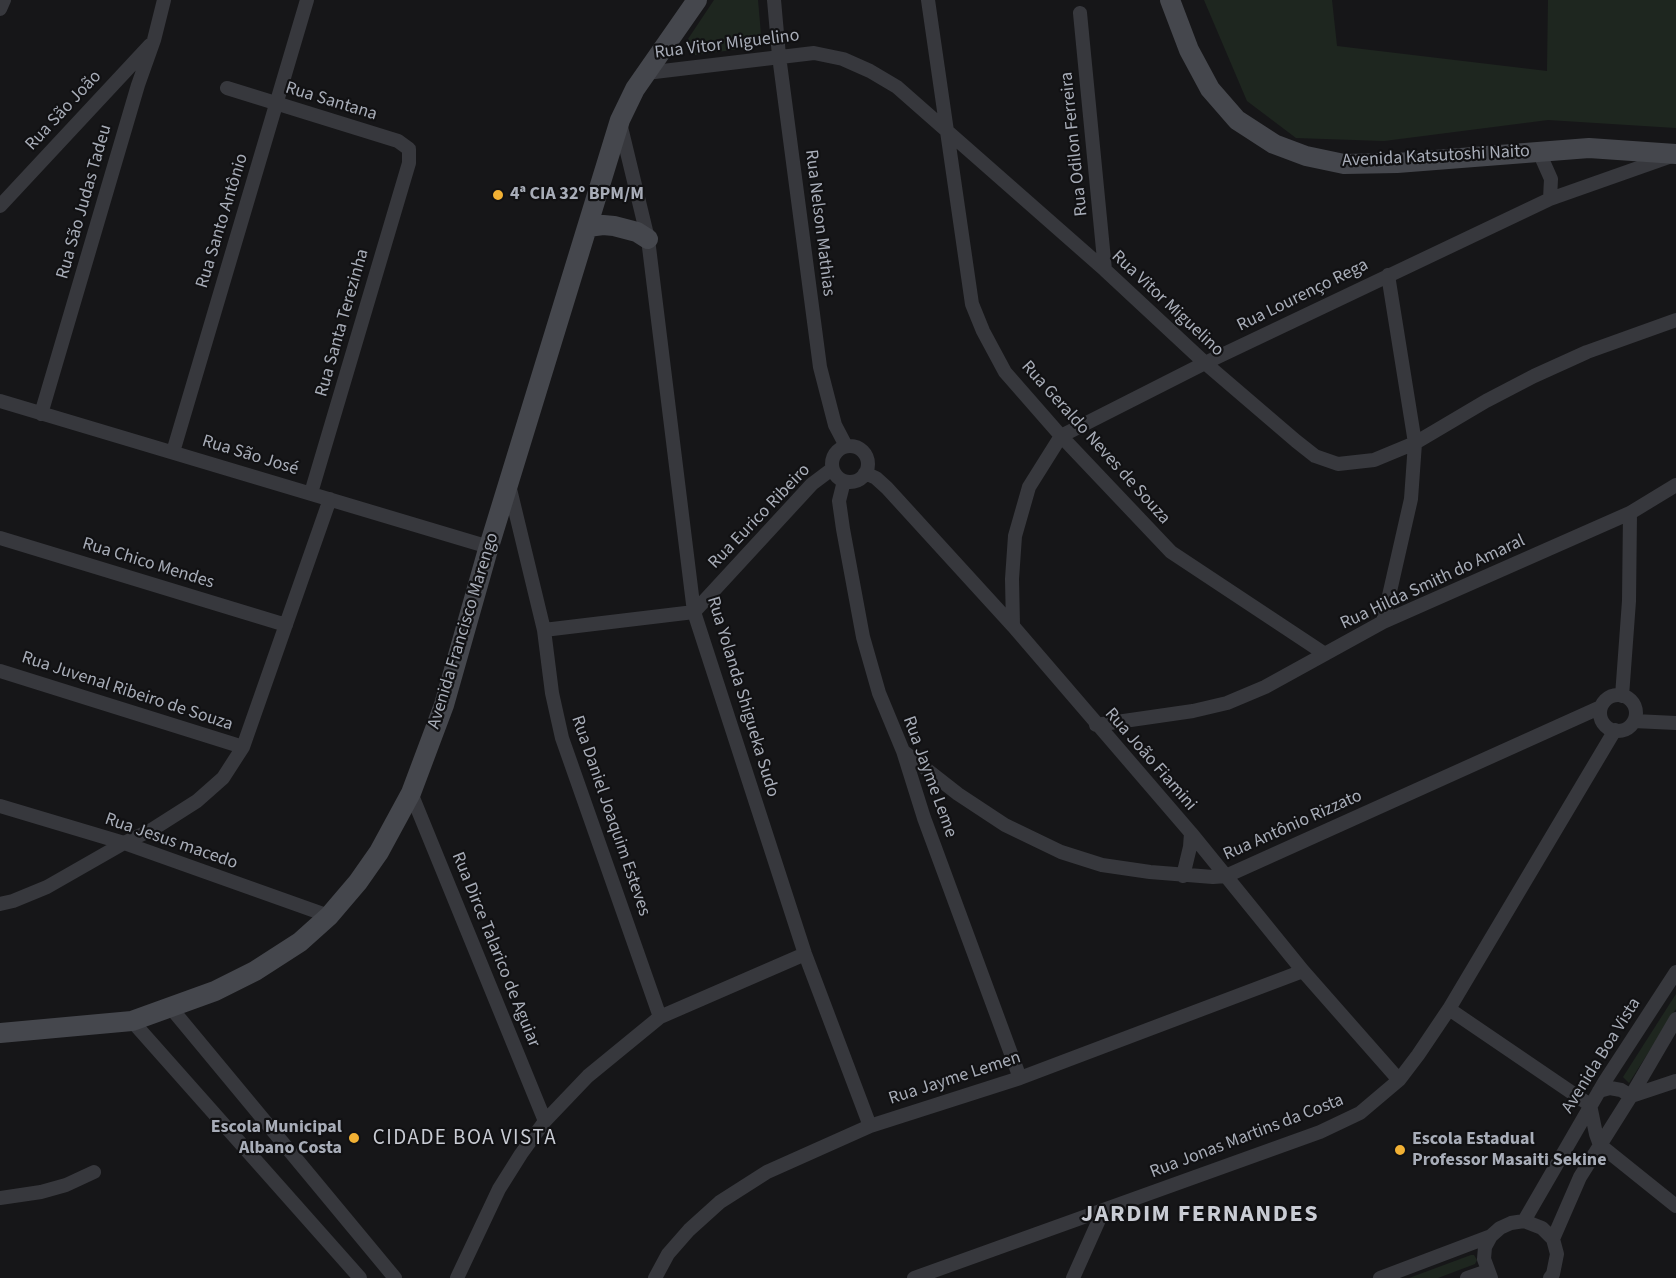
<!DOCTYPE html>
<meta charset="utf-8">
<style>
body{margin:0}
canvas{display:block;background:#161618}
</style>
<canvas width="1676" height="1278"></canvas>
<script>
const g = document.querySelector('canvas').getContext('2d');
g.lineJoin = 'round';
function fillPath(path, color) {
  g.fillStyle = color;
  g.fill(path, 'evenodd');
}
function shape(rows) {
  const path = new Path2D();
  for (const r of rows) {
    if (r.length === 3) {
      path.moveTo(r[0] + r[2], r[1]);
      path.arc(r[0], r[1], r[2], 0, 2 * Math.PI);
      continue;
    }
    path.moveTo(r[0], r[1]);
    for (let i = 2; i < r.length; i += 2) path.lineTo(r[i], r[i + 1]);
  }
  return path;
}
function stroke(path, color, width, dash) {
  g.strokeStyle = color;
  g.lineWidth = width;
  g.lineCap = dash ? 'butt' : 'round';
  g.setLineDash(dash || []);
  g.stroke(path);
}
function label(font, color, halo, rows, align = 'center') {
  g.font = font + ' "Source Sans 3",sans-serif';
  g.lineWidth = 4.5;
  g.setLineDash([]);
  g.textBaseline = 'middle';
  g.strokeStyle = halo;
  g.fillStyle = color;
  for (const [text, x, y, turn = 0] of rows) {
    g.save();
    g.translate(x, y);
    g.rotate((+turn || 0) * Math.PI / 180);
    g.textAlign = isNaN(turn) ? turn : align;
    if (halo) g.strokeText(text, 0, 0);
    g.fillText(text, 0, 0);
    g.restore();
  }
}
fillPath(shape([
 [714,0,758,0,762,46,695,55,688,39],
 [1204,0,1332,0,1337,46,1547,71,1548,0,1676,0,1676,128,1548,120,1384,141,1296,138,1247,101],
 [1676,994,1676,1009,1629,1083,1623,1077],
 [1471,1255,1474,1255,1477,1260,1475,1264,1438,1278,1409,1278]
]), '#1e261f');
stroke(shape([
 [774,0,779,56,820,367,835,425,846,446],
 [928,0,972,304,983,331,1005,372,1061,436,1171,552,1325,654],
 [0,9,4,0],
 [1080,13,1105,270],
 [646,73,814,53,843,59,870,71,897,87,1105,270,1205,363,1296,441,1315,456,1338,464,1374,460,1415,443,1486,401,1534,376,1587,352,1676,320],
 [227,88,398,141,409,149,409,163,311,493],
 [620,123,648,239,694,612,805,954,870,1126],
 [1539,152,1551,179,1550,199],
 [0,206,150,45],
 [0,401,489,547],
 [41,414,138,85,154,40,164,0],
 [850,464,18],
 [173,452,307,0],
 [865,473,876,478,887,488,1013,626,1191,833,1303,971,1399,1080],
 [844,481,839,501,843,529,863,637,879,693,903,751,924,818,1020,1078],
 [509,485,544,630,552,693,562,738,660,1017],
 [0,538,286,625],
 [1383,622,1411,499,1415,443,1388,275],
 [1013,626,1012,579,1015,536,1029,487,1061,436,1205,363,1550,199,1669,157],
 [544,630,694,612,812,484,832,469],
 [0,671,243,747],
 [1618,713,18],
 [1622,696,1629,601,1630,513],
 [1634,721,1676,723],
 [1096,725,1193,711,1227,703,1265,687,1383,622,1630,513,1676,485],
 [903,751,958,794,1005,825,1061,852,1102,865,1150,872,1213,877,1226,876,1601,707],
 [411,793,545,1121],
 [0,806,124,843,329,916],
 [1183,876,1190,847,1191,833],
 [0,904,13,901,47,887,124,843,153,829,197,801,223,778,243,747,330,499],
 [171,1008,395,1278],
 [1449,1009,1590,1105],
 [132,1021,360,1278],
 [1599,1091,1610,1088,1621,1090,1631,1096,1676,1081],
 [1590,1105,1596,1134,1600,1145,1676,1206],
 [0,1198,41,1192,66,1185,94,1172],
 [1524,1221,1605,1081,1676,972],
 [1553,1239,1580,1177,1631,1096,1676,1019],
 [457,1278,499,1189,521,1154,545,1121,588,1076,660,1017,805,954],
 [655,1278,668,1254,689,1230,720,1202,767,1172,870,1126,1020,1078,1303,971],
 [914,1278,1320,1132,1360,1113,1399,1080,1418,1055,1449,1009,1615,730],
 [1073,1278,1103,1211],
 [1380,1278,1491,1236],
 [1467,1278,1487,1271],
 [1491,1278,1484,1259,1485,1247,1491,1236,1500,1228,1511,1223,1524,1221,1542,1228,1553,1239,1557,1254,1553,1274,1550,1278]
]), '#37383d', 14);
stroke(shape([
 [1170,0,1189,50,1210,89,1237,120,1274,144,1306,156,1344,164,1397,163,1589,148,1676,154],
 [588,227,603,225,614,226,637,232,648,239],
 [0,1033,132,1021,215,991,255,971,300,942,329,916,358,882,379,852,411,793,444,705,487,553,620,120,635,89,697,0]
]), '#45474d', 20);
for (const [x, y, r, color] of [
 [498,195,6,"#f2b134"],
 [354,1138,6,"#f2b134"],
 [1400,1150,6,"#f2b134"]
]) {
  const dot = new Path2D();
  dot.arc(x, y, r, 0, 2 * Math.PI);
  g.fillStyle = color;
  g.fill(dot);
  stroke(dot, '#111113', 2);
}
label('18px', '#a8adb8', '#111113', [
 ["Rua Vitor Miguelino",727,45,-7],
 ["Rua Santana",331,102,17],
 ["Rua São João",64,111,-47],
 ["Rua Odilon Ferreira",1075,144,-96],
 ["Avenida Katsutoshi Naito",1436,157,-3],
 ["Rua São Judas Tadeu",85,202,-74],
 ["Rua Santo Antônio",223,221,-73],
 ["Rua Nelson Mathias",819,223,83],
 ["Rua Lourenço Rega",1303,296,-26],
 ["Rua Vitor Miguelino",1167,304,43],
 ["Rua Santa Terezinha",343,323,-74],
 ["Rua Geraldo Neves de Souza",1095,443,48],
 ["Rua São José",250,456,17],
 ["Rua Eurico Ribeiro",760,517,-46],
 ["Rua Chico Mendes",148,564,17],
 ["Rua Hilda Smith do Amaral",1433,583,-25],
 ["Avenida Francisco Marengo",464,631,-73],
 ["Rua Juvenal Ribeiro de Souza",127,692,18],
 ["Rua Yolanda Shigueka Sudo",742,697,73],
 ["Rua João Fiamini",1150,760,49],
 ["Rua Jayme Leme",929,777,70],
 ["Rua Daniel Joaquim Esteves",610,816,71],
 ["Rua Antônio Rizzato",1293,826,-24],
 ["Rua Jesus macedo",171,842,19],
 ["Rua Dirce Talarico de Aguiar",495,950,68],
 ["Avenida Boa Vista",1602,1056,-58],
 ["Rua Jayme Lemen",955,1079,-18],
 ["Rua Jonas Martins da Costa",1247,1137,-21]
]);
label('bold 18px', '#a8adb8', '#111113', [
 ["4ª CIA 32º BPM/M",510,195],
 ["Escola Municipal",342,1128,"right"],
 ["Albano Costa",342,1149,"right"],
 ["Escola Estadual",1412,1140],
 ["Professor Masaiti Sekine",1412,1161]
], 'left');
g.letterSpacing = '1.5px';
label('21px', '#c9ccd4', '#111113', [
 ["CIDADE BOA VISTA",465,1139]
]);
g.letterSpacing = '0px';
g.letterSpacing = '1.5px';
label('bold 24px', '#c9ccd4', '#111113', [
 ["JARDIM FERNANDES",1200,1216]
]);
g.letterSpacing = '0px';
</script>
